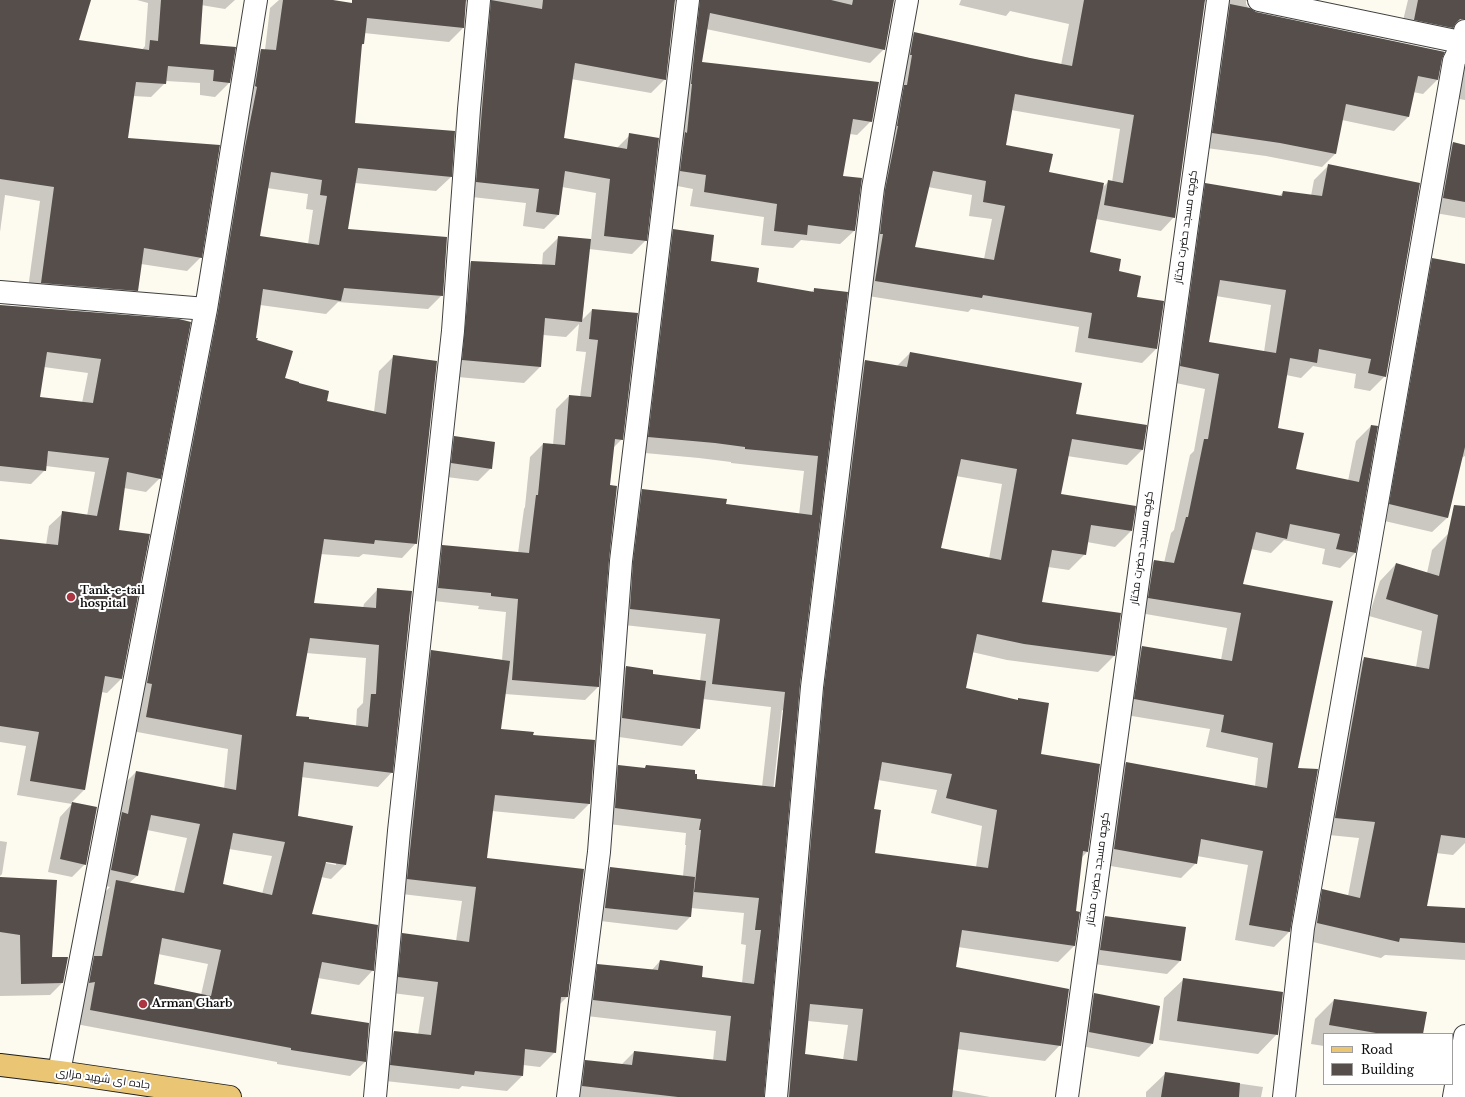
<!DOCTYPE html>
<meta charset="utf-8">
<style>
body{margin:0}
#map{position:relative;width:1465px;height:1097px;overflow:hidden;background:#fdfaf0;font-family:"Libre Baskerville",serif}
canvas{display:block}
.legend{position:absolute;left:1323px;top:1033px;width:130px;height:52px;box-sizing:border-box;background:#fff;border:1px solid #9e9e9e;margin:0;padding:5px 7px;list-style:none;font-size:12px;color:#0d0d0d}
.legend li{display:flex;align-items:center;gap:8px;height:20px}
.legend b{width:20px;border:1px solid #9e9e9e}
</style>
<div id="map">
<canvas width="1465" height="1097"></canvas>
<ul class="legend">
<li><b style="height:5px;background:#e9c574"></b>Road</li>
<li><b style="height:11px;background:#554e4b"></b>Building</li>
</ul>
</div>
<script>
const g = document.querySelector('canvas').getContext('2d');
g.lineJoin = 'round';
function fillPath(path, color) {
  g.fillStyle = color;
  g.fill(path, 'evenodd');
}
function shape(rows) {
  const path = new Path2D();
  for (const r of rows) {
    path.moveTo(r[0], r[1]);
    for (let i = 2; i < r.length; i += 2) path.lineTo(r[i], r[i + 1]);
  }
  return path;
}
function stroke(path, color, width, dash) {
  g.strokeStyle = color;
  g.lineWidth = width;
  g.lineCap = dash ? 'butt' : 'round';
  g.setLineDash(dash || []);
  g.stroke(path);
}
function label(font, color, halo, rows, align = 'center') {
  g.font = font + ' "Libre Baskerville",Cairo,serif';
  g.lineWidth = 4;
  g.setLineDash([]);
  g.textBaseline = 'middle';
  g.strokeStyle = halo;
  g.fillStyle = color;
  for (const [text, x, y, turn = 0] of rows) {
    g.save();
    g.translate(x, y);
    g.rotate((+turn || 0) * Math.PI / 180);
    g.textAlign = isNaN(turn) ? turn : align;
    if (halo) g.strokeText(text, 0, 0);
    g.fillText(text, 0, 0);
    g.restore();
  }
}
fillPath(shape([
 [0,0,90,0,78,41,142,50,145,46,148,3,137,0,235,0,225,9,201,5,198,45,235,48,229,83,215,97,200,95,200,83,166,81,165,83,151,97,133,96,127,139,201,257,187,271,141,264,137,290,123,304,27,296,40,201,5,195,0,232],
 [279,0,325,0,362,5,364,0,893,0,884,49,870,63,706,29,701,63,871,121,857,135,850,134,842,176,854,231,840,244,801,240,793,248,761,245,764,217,690,206,693,189,667,184,682,4,674,1,665,79,651,93,571,79,562,138,617,148,630,135,646,240,632,254,589,249,582,320,592,310,622,439,613,448,609,486,608,559,598,687,585,700,505,694,500,730,532,736,594,740,589,804,574,819,492,811,486,858,567,997,559,1005,555,1052,540,1067,523,1065,522,1076,507,1091,462,1086,459,1089,376,1080,379,1047,394,1032,418,1035,424,997,384,992,388,949,403,934,456,941,462,901,393,893,417,665,432,651,502,660,506,612,478,609,479,606,425,600,430,559,443,546,518,553,524,509,525,507,530,457,543,444,553,445,556,409,569,396,580,397,586,352,576,351,579,324,566,337,543,335,540,367,524,383,447,376,455,278,471,262,542,265,543,253,559,237,591,240,596,193,562,187,558,215,544,229,523,226,526,203,463,196,473,4,465,1,463,28,449,42,364,33,363,44,361,46,354,123,451,177,436,191,355,183,347,230,442,295,428,309,338,302,326,314,260,305,255,339,284,379,325,402,374,412,379,371,394,356,416,543,402,558,363,554,359,557,320,554,313,604,363,608,364,604,378,589,392,772,378,787,301,777,297,816,352,826,345,865,331,879,321,877,311,915,373,970,359,985,318,978,310,1015,368,1024,365,1062,350,1076,277,1064,277,1062,76,1024,102,895,110,887,97,884,122,786,136,772,224,789,228,749,132,731,247,64,261,50,265,50,270,8],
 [267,188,308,194,306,209,313,210,308,244,259,237],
 [306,653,366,658,363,703,357,709,356,726,307,720,295,717],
 [147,830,187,838,174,892,129,883,137,876],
 [229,849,272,856,262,894,221,885],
 [321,860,336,863,336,865,321,862],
 [158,954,208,964,201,995,152,985],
 [961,0,1306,0,1295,11,1246,1,1246,4,1250,10,1256,13,1441,58,1437,80,1423,94,1413,92,1408,117,1394,131,1342,120,1335,154,1322,167,1266,156,1199,147,1211,4,1204,1,1174,217,1161,231,1096,219,1089,253,1118,271,1136,298,1156,349,1142,363,1075,352,1079,327,971,309,968,312,862,295,900,47,914,33,1061,65,1069,24,1010,11,1006,16,959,5],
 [1011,110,1120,129,1112,182,1109,181,1102,188,1048,173,1004,146],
 [928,187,972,195,969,216,992,219,984,259,914,248],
 [1408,0,1461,0,1465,1,1465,100,1449,97,1463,40,1400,33],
 [1453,143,1465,146,1465,218,1429,212,1439,157],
 [1329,165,1385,376,1370,391,1354,388,1356,374,1313,366,1301,378,1286,375,1277,428,1295,470,1348,481,1356,441,1371,426,1355,553,1340,568,1322,564,1325,549,1284,540,1271,553,1251,549,1242,584,1296,769,1289,932,1274,947,1235,940,1248,865,1197,856,1196,863,1181,878,1099,864,1111,778,1126,763,1255,786,1258,758,1206,747,1210,729,1120,714,1127,662,1142,647,1221,660,1227,628,1134,612,1139,576,1154,561,1164,563,1171,533,1174,530,1190,455,1194,451,1205,389,1166,381,1191,199,1206,184,1279,197,1283,192,1311,196,1314,180],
 [1216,296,1271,305,1264,352,1208,343],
 [674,230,710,262,756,282,811,293,814,289,847,293,799,686,763,1097,568,1097,571,1076,586,1061,621,1065,634,1052,713,1061,716,1031,578,1015,583,980,598,965,651,971,660,961,701,978,742,983,746,945,741,944,744,913,691,908,690,917,677,930,592,920,597,881,610,868,683,876,686,845,685,845,686,833,600,823,604,781,618,766,644,769,646,766,696,780,762,787,771,707,703,699,699,728,682,746,605,735,609,684,626,667,652,675,700,681,706,634,615,624,628,505,643,490,725,504,799,515,804,471,731,463,731,462,699,458,634,452,659,245],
 [782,710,784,711,775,792,773,792],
 [1433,259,1465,265,1465,456,1461,458,1447,518,1432,532,1376,519,1418,273],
 [0,306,178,320,160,478,146,492,124,488,118,530,121,679,107,693,101,692,84,790,71,803,96,808,85,864,72,877,48,872,60,817,72,804,17,795,26,746,0,742,0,540,46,545,49,526,63,513,87,516,95,472,46,466,45,470,31,484,0,481],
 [44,367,88,373,82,403,39,398],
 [910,353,1074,415,1143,449,1127,465,1067,456,1060,495,1131,531,1115,547,1087,542,1085,554,1069,570,1048,567,1041,603,1120,614,1114,656,1098,672,1007,660,972,652,965,689,1017,701,1019,699,1040,755,1087,852,1081,858,1074,912,1074,946,1058,962,958,947,955,968,1060,1045,1045,1061,957,1049,952,1090,990,1097,774,1097,849,377,865,361,897,366],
 [956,476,1002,484,989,559,939,549],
 [878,780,937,790,931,813,982,826,976,867,873,854,873,810],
 [808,1021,848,1025,843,1060,804,1055],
 [455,437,491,468,478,481,439,476,442,450],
 [1449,533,1465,536,1465,843,1453,855,1436,853,1425,907,1465,909,1465,960,1385,955,1381,958,1300,939,1306,907,1323,890,1348,896,1359,838,1319,834,1348,675,1365,658,1416,667,1422,631,1369,616,1380,581,1396,564,1427,573,1432,550],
 [0,841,7,842,2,874,0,876],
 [0,878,51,958,63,982,50,995,0,996],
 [1105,917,1185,928,1180,961,1167,974,1087,963,1092,930],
 [1184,979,1277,1034,1258,1054,1159,1040,1164,998],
 [1094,994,1152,1044,1139,1057,1076,1045,1081,1007],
 [1334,1000,1422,1034,1324,1034,1324,1046,1311,1044,1315,1019],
 [1166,1073,1263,1087,1261,1097,1146,1097,1146,1092]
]), '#0003');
fillPath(shape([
 [0,0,91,0,79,40,149,50,150,40,158,41,161,0,203,0,200,44,236,47,230,83,213,81,214,70,168,66,166,84,136,82,128,138,220,145,202,258,144,248,138,291,41,283,54,187,0,179],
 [283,0,333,0,352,3,352,0,466,0,464,28,367,18,364,44,362,44,355,123,455,131,452,177,358,168,348,229,447,237,443,296,344,288,341,301,263,289,256,338,258,338,257,340,293,351,285,378,299,382,299,383,329,391,327,401,386,414,393,355,437,361,417,544,375,540,374,544,324,539,314,603,376,608,377,588,412,591,393,773,304,762,298,816,353,826,346,865,326,862,312,914,378,925,374,971,322,962,311,1014,369,1023,366,1062,291,1050,291,1048,90,1010,95,982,89,983,94,956,102,956,116,880,184,893,200,824,151,815,138,876,111,870,122,812,128,814,136,771,236,790,242,735,146,717,152,684,147,683,218,311,245,147,257,87,255,86,261,49,276,50],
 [271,172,322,180,320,195,327,196,319,245,260,236],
 [310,638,379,645,376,694,371,694,368,727,309,719,309,717,296,716],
 [233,833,285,842,272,895,223,884],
 [162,938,221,950,211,996,154,984],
 [491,0,542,9,543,0,675,0,666,80,575,63,564,138,627,149,629,133,659,138,647,241,604,236,610,179,565,171,559,215,536,212,539,189,476,182],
 [700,0,831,0,852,5,853,0,894,0,885,50,710,13,702,62,879,82,872,122,853,119,843,176,862,178,855,231,808,225,807,235,774,231,777,204,704,192,706,175,680,171,685,132,687,133,692,84,691,84],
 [1084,0,1205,0,1175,218,1104,205,1108,180,1123,183,1134,115,1015,94,1006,145,1053,154,1049,172,1104,183,1090,252,1121,259,1119,271,1141,276,1137,297,1164,301,1157,349,1088,338,1092,313,983,295,982,298,875,281,883,234,880,234,885,190,898,126,897,126,904,85,907,85,912,55,910,55,914,32,1030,58,1072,66],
 [933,171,986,181,983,202,1005,206,994,260,915,247],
 [1418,0,1465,0,1465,19,1460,19,1456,23,1453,28,1414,20],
 [1230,4,1250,8,1256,12,1445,52,1442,59,1438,80,1418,76,1409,117,1346,104,1336,154,1280,143,1212,133],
 [1453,142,1465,145,1465,202,1443,198],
 [1328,164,1420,183,1386,377,1368,373,1371,359,1319,349,1317,363,1290,358,1278,428,1304,433,1296,469,1359,482,1371,425,1378,426,1356,553,1336,549,1340,534,1290,524,1287,539,1256,532,1243,584,1333,601,1298,768,1318,769,1290,932,1249,925,1263,851,1201,839,1197,864,1114,849,1126,762,1267,788,1273,743,1221,732,1224,715,1134,699,1142,646,1232,661,1241,613,1148,598,1154,560,1174,563,1186,517,1188,517,1204,439,1208,439,1219,374,1180,366,1205,183,1282,196,1283,191,1322,196],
 [1220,280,1286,290,1276,353,1209,342],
 [673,229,714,235,711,261,759,268,757,282,814,292,814,288,848,292,800,685,764,1097,678,1097,582,1086,585,1060,632,1065,634,1051,726,1061,731,1016,593,1000,597,964,658,970,660,960,703,966,702,977,754,984,761,930,755,930,759,898,694,892,701,830,699,830,701,819,615,808,618,765,645,768,646,765,695,770,695,774,697,774,697,779,775,787,785,692,712,684,720,619,630,609,633,562,642,489,727,499,726,504,812,515,818,456,745,449,745,447,715,443,648,437],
 [558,236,591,239,582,322,545,318,541,367,462,360,471,261,555,265],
 [1432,258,1465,264,1465,447,1448,518,1389,504],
 [0,305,179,319,191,322,161,479,127,472,119,530,150,534,122,679,105,676,85,790,30,781,39,732,0,726,0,539,58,545,62,511,97,516,109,458,48,451,46,471,0,466],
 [47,352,101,359,93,403,40,397],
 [592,309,638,313,623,440,615,439,610,485,617,486,609,560,599,687,512,680,518,599,491,596,491,593,438,588,442,545,529,553,536,495,538,495,543,443,565,445,569,395,591,397,598,340,589,339],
 [910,352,1082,383,1076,414,1147,425,1143,450,1072,439,1061,494,1136,506,1132,531,1091,525,1086,555,1052,550,1042,602,1121,613,1115,656,1024,644,977,634,966,688,1018,700,1018,698,1049,703,1041,754,1100,764,1088,852,1083,851,1076,911,1080,912,1075,946,962,930,956,967,1069,989,1061,1046,960,1032,952,1097,789,1097,824,688,865,360,907,367],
 [961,459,1017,469,1001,560,941,548],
 [882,762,952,774,946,798,997,810,988,868,875,853,881,810,874,809],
 [810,1004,863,1009,857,1061,805,1054],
 [454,436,495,442,492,469,451,463],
 [1454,505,1465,506,1465,838,1441,835,1427,906,1465,908,1465,943,1400,938,1399,942,1317,923,1322,889,1360,898,1375,822,1335,818,1364,657,1429,669,1438,615,1386,599,1396,563,1439,576],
 [431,650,510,661,501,729,534,732,533,735,595,740,590,804,495,795,487,858,584,869,568,997,561,997,556,1053,525,1049,523,1076,475,1071,474,1075,390,1065,394,1031,431,1035,438,982,398,977,402,933,469,942,476,887,407,879],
 [626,666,653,670,653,674,706,681,700,729,622,718],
 [72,802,97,807,86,865,60,859],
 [610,867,695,877,691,917,605,908],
 [0,877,57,880,52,957,68,957,63,983,21,984,20,935,0,932],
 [1105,916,1186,927,1181,961,1100,950],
 [1183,978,1283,992,1278,1035,1177,1021],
 [1094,993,1160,1006,1153,1044,1089,1032],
 [1334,999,1427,1012,1423,1034,1382,1034,1329,1025],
 [1165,1072,1240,1083,1239,1097,1161,1097]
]), '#554e4b');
const minor = shape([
 [1259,0,1465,43],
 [0,292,206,309],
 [59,1072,206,309,256,0],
 [375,1097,399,831,453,331,469,109,479,0],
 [568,1097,599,852,621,561,688,0],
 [776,1097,812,687,873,188,907,0],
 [1067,1097,1218,0],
 [1284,1097,1303,928,1454,61,1463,43,1465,31],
 [1454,1097,1465,1036]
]);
const major = shape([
 [0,1065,59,1072,230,1097]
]);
stroke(minor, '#404040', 24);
stroke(major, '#1e1e1e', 24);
stroke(minor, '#fff', 22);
stroke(major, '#e9c574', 22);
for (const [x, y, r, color] of [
 [71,597,5,"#ad3643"],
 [143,1004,5,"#ad3643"]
]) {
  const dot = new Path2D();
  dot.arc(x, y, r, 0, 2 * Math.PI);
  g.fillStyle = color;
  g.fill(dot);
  stroke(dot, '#fff', 1.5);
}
label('11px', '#0d0d0d', '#fff', [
 ["کوچه مسجد حضرت مختار",1186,227,-82],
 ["کوچه مسجد حضرت مختار",1142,548,-82],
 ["کوچه مسجد حضرت مختار",1098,869,-82],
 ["جاده ای شهید مزاری",103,1079,8]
]);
label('bold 11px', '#0d0d0d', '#fff', [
 ["Tank-e-tail",80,591],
 ["hospital",80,604],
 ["Arman Gharb",152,1004]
], 'left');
</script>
